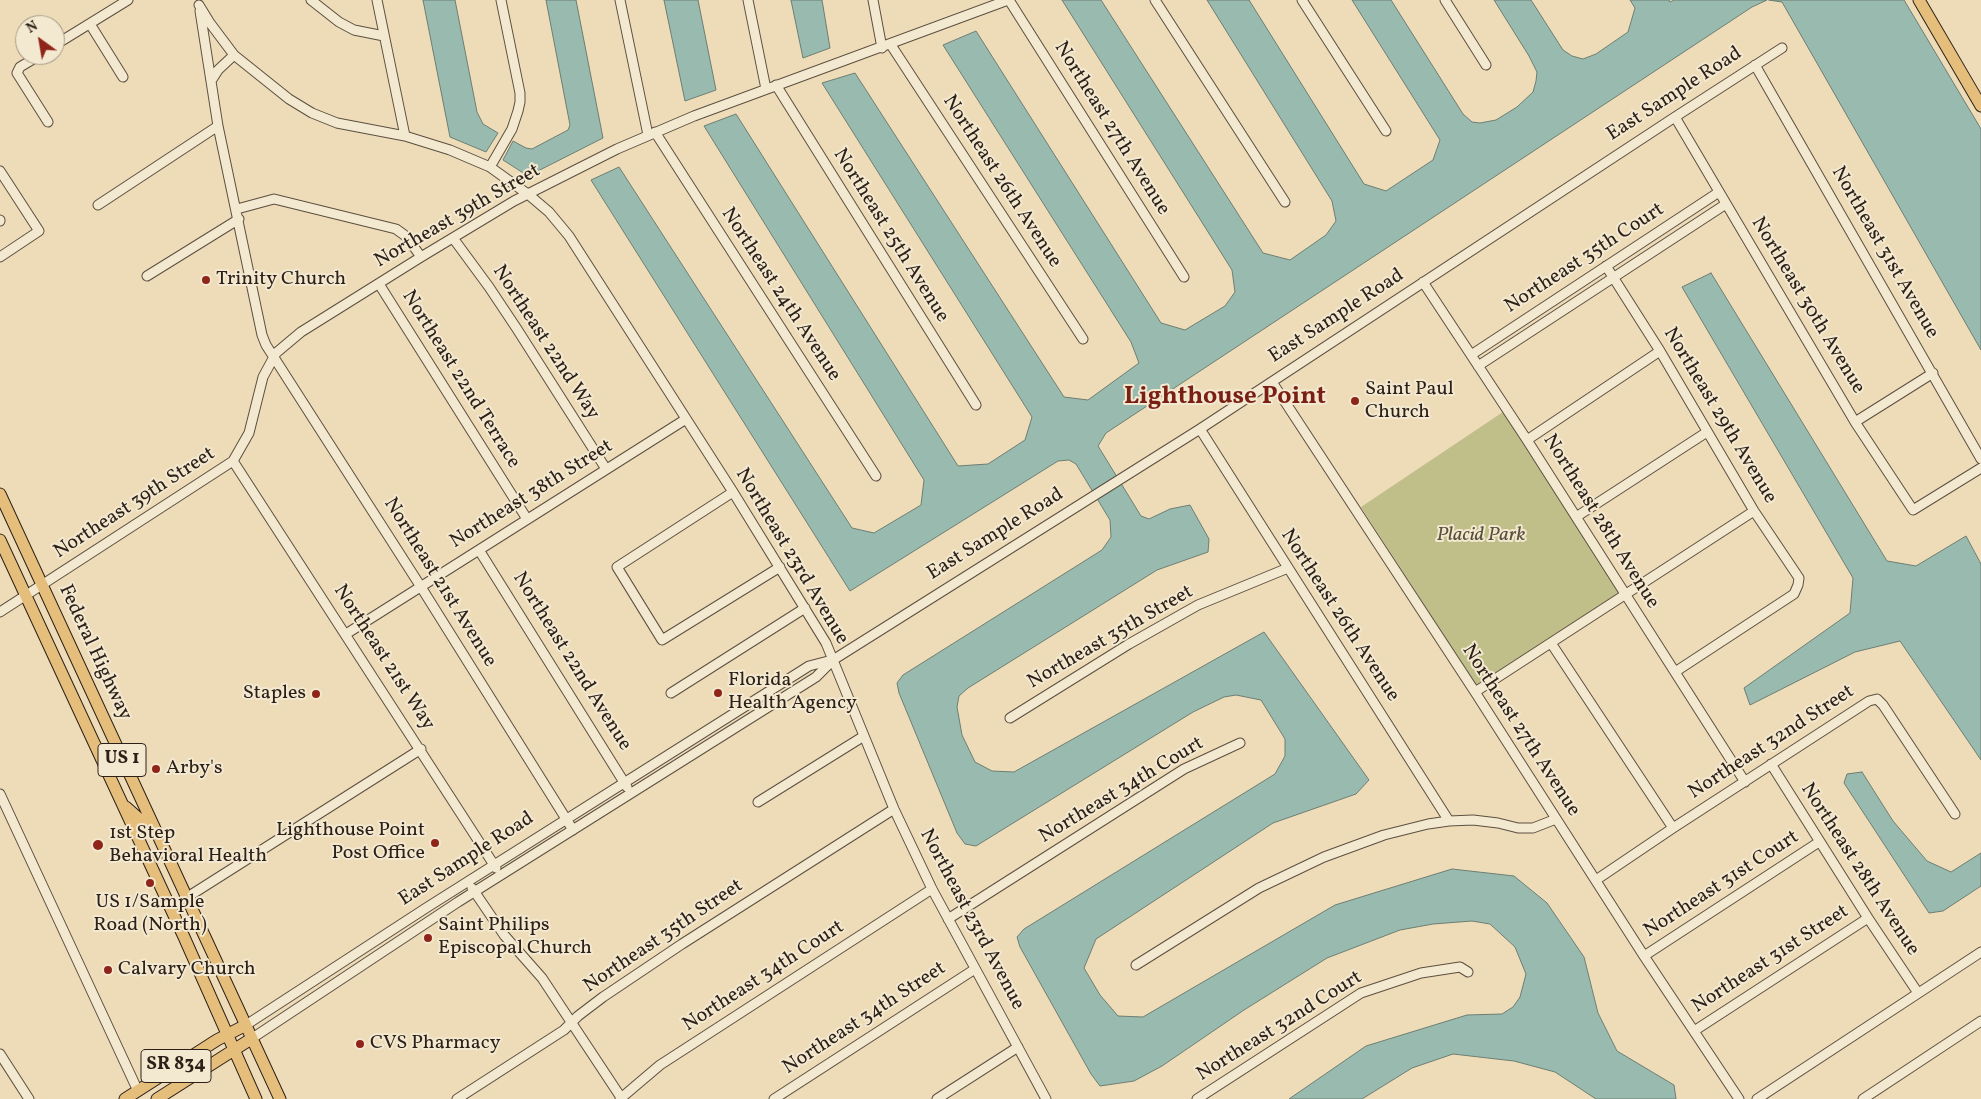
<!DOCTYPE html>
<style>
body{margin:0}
#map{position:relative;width:1981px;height:1099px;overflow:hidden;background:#eddcb7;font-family:Vollkorn,serif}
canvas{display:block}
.north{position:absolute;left:15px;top:15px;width:50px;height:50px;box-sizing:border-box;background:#f3e8d0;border:1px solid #a39886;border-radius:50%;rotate:328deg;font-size:14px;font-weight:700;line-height:20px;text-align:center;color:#2c2018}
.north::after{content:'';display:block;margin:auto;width:18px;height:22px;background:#8f2418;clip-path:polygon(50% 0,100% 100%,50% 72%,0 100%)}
</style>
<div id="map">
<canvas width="1981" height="1099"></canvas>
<div class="north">N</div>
</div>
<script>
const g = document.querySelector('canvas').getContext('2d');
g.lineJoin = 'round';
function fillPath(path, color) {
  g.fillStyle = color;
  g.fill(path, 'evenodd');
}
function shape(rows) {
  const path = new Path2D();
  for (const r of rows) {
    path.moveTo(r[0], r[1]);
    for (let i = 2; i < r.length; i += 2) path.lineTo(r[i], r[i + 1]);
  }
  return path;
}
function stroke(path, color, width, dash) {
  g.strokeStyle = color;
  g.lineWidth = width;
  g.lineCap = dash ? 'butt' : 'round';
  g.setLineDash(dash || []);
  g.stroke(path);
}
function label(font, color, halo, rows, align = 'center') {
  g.font = font + ' Vollkorn,serif';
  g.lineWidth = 4;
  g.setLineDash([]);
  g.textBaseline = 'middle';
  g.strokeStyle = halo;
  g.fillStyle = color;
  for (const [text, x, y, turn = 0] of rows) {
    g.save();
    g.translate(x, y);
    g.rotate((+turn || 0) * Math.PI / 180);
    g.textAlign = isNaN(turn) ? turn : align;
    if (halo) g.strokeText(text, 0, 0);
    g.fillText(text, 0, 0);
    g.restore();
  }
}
fillPath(shape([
 [1503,412,1619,593,1476,685,1361,507]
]), '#c0be89');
const water = shape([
 [423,0,455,0,477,112,483,124,498,133,486,152,450,137,423,0],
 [546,0,576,0,603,138,528,176,503,160,513,141,526,148,532,149,568,130,570,125,546,0],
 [664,0,698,0,716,90,685,101,664,0],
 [791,0,822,0,830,48,803,58,791,0],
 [1062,0,1101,0,1263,253,1290,260,1326,235,1336,221,1332,201,1207,0,1249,0,1364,184,1386,191,1433,160,1440,140,1352,0,1391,0,1463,114,1472,122,1480,123,1496,120,1517,107,1533,92,1536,81,1537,72,1529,56,1494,0,1531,0,1563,50,1572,56,1583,59,1596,54,1628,32,1635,8,1630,0,1669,0,1670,2,1674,0,1767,0,1752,7,1106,433,1098,446,1141,516,1149,519,1170,509,1190,505,1209,539,1208,552,1157,570,968,688,959,696,957,707,962,735,975,762,992,771,1014,772,1264,632,1369,780,1356,794,1273,823,1096,939,1084,968,1100,995,1118,1016,1143,1017,1335,905,1452,869,1514,876,1547,903,1584,957,1598,1013,1617,1051,1674,1085,1676,1099,1596,1099,1555,1072,1514,1061,1453,1054,1412,1068,1362,1099,1289,1099,1366,1046,1467,1015,1502,1014,1513,1007,1520,997,1526,974,1515,947,1490,924,1472,921,1433,924,1400,930,1327,958,1244,1010,1162,1066,1134,1081,1100,1086,1091,1074,1020,947,1017,937,1024,929,1275,774,1285,756,1285,739,1261,700,1236,695,1224,697,1193,712,976,846,965,844,957,833,899,693,897,683,903,675,1102,550,1111,537,1110,520,1076,464,1069,460,1058,461,850,591,591,180,619,167,852,528,874,533,921,505,924,480,704,126,736,114,958,466,988,464,1025,440,1032,417,822,83,855,73,1064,397,1088,400,1139,363,1131,342,943,45,976,31,1161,323,1185,330,1225,306,1235,292,1232,270,1062,0],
 [1769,0,1904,0,1981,129,1981,350,1782,2,1769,0],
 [1711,273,1887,561,1916,566,1966,536,1981,564,1981,760,1900,641,1855,652,1750,705,1744,688,1850,613,1853,578,1682,287,1711,273],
 [1862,772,1893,821,1927,861,1951,872,1981,853,1981,886,1943,911,1929,913,1844,783,1847,774,1862,772]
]);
fillPath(water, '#99bbaf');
stroke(water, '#6d7d73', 1);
const minor = shape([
 [311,0,339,22,354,30,384,36],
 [377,0,405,136],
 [620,0,648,135],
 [748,0,766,89],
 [873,0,882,48],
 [1009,0,1184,277],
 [1155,0,1285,202],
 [1302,0,1386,131],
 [1445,0,1486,65],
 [199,5,210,23,234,55,289,99,312,113,337,123,405,136,450,150,490,167,529,195,549,212,569,236,733,492,826,643,894,809,932,889,1046,1099],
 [200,11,218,126,262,335,266,345,421,587,573,830],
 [90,24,123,77],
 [55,45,128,0],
 [891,45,1083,339],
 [40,55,20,67,17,73,48,122],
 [1755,65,1981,459],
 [211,81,218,70,234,55],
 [776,85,976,405],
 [1675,117,1855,422,1913,510,1981,468],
 [655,132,876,476],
 [490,167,512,129,518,111,520,102,520,93,501,0],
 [0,171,39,231,0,257],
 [98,205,218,126],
 [237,209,274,199,396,229,407,237,421,257],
 [0,220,0,221],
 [453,238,489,287,517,329,606,469],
 [1606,266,1660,351,1754,511,1799,578,1798,585,1794,594,1675,672],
 [147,276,239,219],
 [1423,282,1527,440,1745,782],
 [379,284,527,519],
 [1471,355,1719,192],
 [1478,366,1726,204],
 [1272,382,1475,692,1644,956,1739,1099],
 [1855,422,1933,373],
 [1200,429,1449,821],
 [1527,440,1660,351],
 [233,461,496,868],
 [733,492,617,567,662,640,780,567],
 [1576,517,1707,432],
 [479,550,627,787],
 [0,612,233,461,249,433,263,377,276,353,301,332,421,257,514,201,617,149,694,116,1008,0],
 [346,634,686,419],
 [1551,643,1673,828],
 [1475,692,1754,511],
 [671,693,805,608],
 [1010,718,1129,644,1198,605,1288,568],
 [1771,764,1868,918,1918,993],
 [0,794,138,1091],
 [758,802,864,736],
 [1596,880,1673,828,1869,701,1877,699,1883,705,1955,814],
 [472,888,504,935,542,978,622,1099],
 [186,898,421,749],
 [948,919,1184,769,1240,743],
 [1644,956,1819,842],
 [1136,965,1259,888,1324,857,1384,835,1428,824,1449,821,1473,820,1498,823,1518,828,1533,828,1556,819],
 [246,1025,426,908,809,666,832,660],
 [1694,1031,1868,918],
 [251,1039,458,902,816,677,833,660,1200,429,1675,117,1782,48],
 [0,1054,29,1099],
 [457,1099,564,1030,578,1016,603,997,682,944,894,809],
 [620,1099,660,1065,932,889],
 [774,1099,975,969],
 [937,1099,1018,1047],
 [1197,1099,1361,993,1421,973,1460,967,1468,972],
 [1757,1099,1981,952],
 [1863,1099,1981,1021]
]);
const major = shape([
 [1919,0,1981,106],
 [0,494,280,1099],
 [0,540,184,937,256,1099],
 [126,807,144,823,153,826],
 [125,1099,217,1040,246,1025],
 [157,1099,251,1039]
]);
stroke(minor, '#5c4f40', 11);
stroke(major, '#2c2018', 13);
stroke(minor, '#f3e8d0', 9);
stroke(major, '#e6be7c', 11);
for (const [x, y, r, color] of [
 [206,280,5,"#8f2418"],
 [1355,401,5,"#8f2418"],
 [718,693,5,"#8f2418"],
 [316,694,5,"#8f2418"],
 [156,769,5,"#8f2418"],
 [435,843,5,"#8f2418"],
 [98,845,6,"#8f2418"],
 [150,883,5,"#8f2418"],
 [428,938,5,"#8f2418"],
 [108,970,5,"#8f2418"],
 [360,1044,5,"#8f2418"]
]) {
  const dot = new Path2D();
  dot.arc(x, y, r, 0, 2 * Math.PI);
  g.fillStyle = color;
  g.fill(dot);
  stroke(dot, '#f3e8d0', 2);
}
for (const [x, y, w] of [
 [122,760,48],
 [176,1066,70]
]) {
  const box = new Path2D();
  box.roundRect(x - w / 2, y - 16.5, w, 33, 4);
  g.fillStyle = '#f3e8d0';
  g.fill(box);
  stroke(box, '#2c2018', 1);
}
label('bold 19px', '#2c2018', null, [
 ["US 1",122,760],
 ["SR 834",176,1066]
]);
label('20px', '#2c2018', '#f3e8d0', [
 ["East Sample Road",1675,95,-33],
 ["Northeast 27th Avenue",1111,129,58],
 ["Northeast 26th Avenue",1001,182,57],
 ["Northeast 39th Street",458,217,-30],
 ["Northeast 25th Avenue",890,236,58],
 ["Northeast 31st Avenue",1884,253,60],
 ["Northeast 35th Court",1585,259,-33],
 ["Northeast 24th Avenue",780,295,57],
 ["Northeast 30th Avenue",1807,306,59],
 ["East Sample Road",1337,317,-33],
 ["Northeast 22nd Way",545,343,57],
 ["Northeast 22nd Terrace",460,380,58],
 ["Northeast 29th Avenue",1719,416,59],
 ["Northeast 38th Street",532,495,-32],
 ["Northeast 39th Street",135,504,-33],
 ["Northeast 28th Avenue",1600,522,58],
 ["East Sample Road",996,535,-32],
 ["Northeast 23rd Avenue",791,557,59],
 ["Northeast 21st Avenue",439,583,58],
 ["Northeast 26th Avenue",1339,616,57],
 ["Northeast 35th Street",1111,638,-30],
 ["Federal Highway",94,653,65],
 ["Northeast 21st Way",383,658,57],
 ["Northeast 22nd Avenue",571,662,58],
 ["Northeast 27th Avenue",1520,731,57],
 ["Northeast 32nd Street",1772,743,-33],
 ["Northeast 34th Court",1122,791,-31],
 ["East Sample Road",467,860,-33],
 ["Northeast 28th Avenue",1859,870,57],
 ["Northeast 31st Court",1722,885,-33],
 ["Northeast 23rd Avenue",971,920,62],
 ["Northeast 35th Street",664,937,-34],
 ["Northeast 31st Street",1771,960,-33],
 ["Northeast 34th Court",764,977,-33],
 ["Northeast 34th Street",865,1019,-33],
 ["Northeast 32nd Court",1280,1027,-32]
]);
label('20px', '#2c2018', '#f3e8d0', [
 ["Trinity Church",216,280],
 ["Saint Paul",1365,390],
 ["Church",1365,413],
 ["Florida",728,681],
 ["Health Agency",728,704],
 ["Staples",306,694,"right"],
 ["Arby's",166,769],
 ["Lighthouse Point",425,831,"right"],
 ["Post Office",425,854,"right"],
 ["1st Step",109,834],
 ["Behavioral Health",109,857],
 ["US 1/Sample",150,903,"center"],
 ["Road (North)",150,926,"center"],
 ["Saint Philips",438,926],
 ["Episcopal Church",438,949],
 ["Calvary Church",118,970],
 ["CVS Pharmacy",370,1044]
], 'left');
label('italic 20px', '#584f3a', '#f3e8d0', [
 ["Placid Park",1481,536]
]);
label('bold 25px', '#7a1f14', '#f3e8d0', [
 ["Lighthouse Point",1225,398]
]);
</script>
